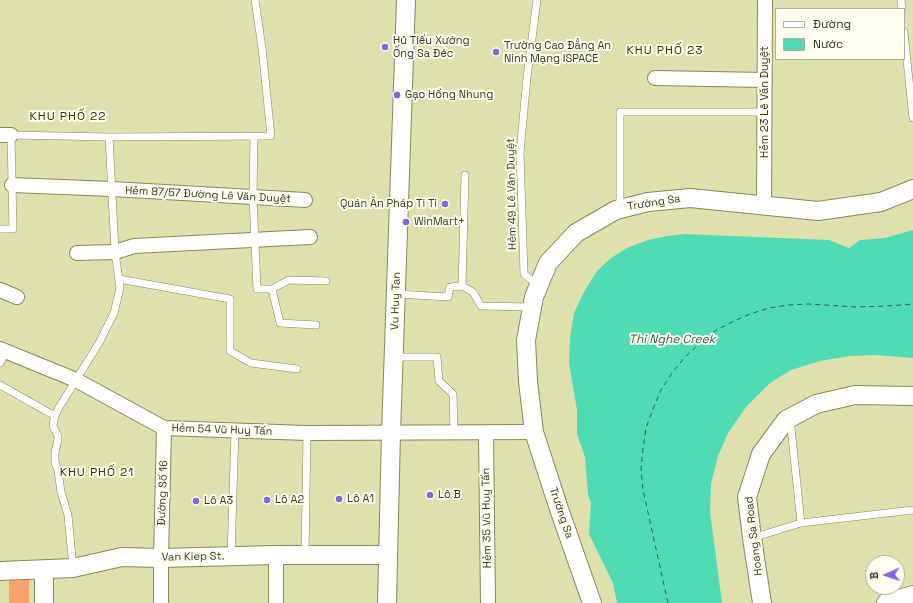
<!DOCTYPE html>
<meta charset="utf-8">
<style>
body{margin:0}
#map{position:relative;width:913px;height:603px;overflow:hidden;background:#dee1ad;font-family:"Space Grotesk",sans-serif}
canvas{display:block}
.legend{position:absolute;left:775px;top:8px;width:130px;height:52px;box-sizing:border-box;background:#feffef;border:1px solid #afb09e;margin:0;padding:5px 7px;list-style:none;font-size:12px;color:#383a25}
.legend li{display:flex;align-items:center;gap:8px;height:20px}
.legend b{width:20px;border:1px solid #afb09e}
.north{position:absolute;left:865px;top:555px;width:40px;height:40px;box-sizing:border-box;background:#feffef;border:1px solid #afb09e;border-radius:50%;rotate:267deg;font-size:11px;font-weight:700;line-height:16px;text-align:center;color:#383a25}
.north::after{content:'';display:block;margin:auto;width:14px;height:18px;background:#8265e1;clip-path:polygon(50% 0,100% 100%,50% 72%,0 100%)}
</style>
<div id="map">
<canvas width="913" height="603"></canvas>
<ul class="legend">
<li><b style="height:5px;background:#fff"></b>Đường</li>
<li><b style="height:11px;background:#4fdbb4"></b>Nước</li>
</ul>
<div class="north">B</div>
</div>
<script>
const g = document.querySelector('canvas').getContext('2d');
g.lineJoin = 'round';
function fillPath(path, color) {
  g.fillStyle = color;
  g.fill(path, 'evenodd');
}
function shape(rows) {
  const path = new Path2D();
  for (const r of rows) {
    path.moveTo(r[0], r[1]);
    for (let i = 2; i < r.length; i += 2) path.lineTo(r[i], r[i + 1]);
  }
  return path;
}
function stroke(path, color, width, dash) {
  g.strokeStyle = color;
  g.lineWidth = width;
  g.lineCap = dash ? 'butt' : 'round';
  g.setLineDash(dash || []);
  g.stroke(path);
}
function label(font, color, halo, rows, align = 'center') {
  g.font = font + ' "Space Grotesk",sans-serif';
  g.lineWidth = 4;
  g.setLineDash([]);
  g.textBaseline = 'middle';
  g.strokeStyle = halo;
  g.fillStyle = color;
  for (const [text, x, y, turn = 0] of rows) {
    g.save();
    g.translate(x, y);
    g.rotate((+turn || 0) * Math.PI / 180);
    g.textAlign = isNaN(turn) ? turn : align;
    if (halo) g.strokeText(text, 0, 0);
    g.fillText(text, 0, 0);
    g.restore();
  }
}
fillPath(shape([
 [9,576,29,576,29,603,9,603]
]), '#faa16c');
fillPath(shape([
 [913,230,913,358,876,355,849,356,820,361,791,370,770,383,746,407,728,433,718,456,711,484,710,512,722,603,617,603,613,583,589,534,591,503,588,495,585,457,577,434,577,410,569,363,570,338,574,313,584,292,597,271,611,258,627,248,648,240,667,236,685,234,707,235,829,240,849,248,860,240,885,238]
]), '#4fdbb4');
stroke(shape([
 [668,603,643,490,641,469,643,449,646,428,653,409,661,390,672,373,685,357,700,343,715,331,732,322,750,314,769,308,788,305,808,304,857,307,887,306,913,304]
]), '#2c6352', 1, [5, 4]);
const service = shape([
 [537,0,527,77,520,153,524,274,539,286],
 [901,0,902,9],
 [904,32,913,118],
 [254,136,253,198,257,289,272,289,289,280,326,281],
 [620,208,620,112,764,112],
 [0,229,13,229,11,135,109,137,271,136,262,48,255,0],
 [119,279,230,299,230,351,251,363,297,369],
 [462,286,473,292,481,306,531,307],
 [272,289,280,323,316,325],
 [396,294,448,297,450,287,462,286,465,175],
 [394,357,437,357,439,381,453,394,454,433],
 [0,363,6,352],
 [0,385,55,416],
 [790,418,801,523],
 [752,538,801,523,913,510],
 [305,554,307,433],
 [231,556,235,430],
 [73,568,68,515,61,492,58,471,55,462,55,452,58,440,58,436,53,426,54,419,58,409,99,343,114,313,120,288,115,252,109,137]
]);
const minor = shape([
 [655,78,765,80],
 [0,135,11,135],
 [12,185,112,189,305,200],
 [764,204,765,0],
 [77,253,115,252,134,246,310,237],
 [0,290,17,297],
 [0,349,76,380,164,428,307,433,534,432],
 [486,433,488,603],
 [161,603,161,558,164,428],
 [276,603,276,555]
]);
const tertiary = shape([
 [0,571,73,568,122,557,161,558,276,555,387,555],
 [44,603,44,570],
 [387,603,391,433,406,0],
 [592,603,559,509,534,432,528,381,526,340,534,297,548,263,576,233,616,210,648,202,690,198,818,211,881,202,913,189],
 [762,603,752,538,747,497,761,454,786,420,816,404,855,395,913,396],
 [886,603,913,595]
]);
stroke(service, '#878958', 8);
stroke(minor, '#878958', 16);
stroke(tertiary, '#878958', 20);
stroke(service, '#fff', 7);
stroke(minor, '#fff', 14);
stroke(tertiary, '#fff', 18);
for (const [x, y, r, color] of [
 [385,47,4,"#8265e1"],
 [496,52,4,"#8265e1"],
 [397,95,4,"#8265e1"],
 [445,204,4,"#8265e1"],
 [406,222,4,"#8265e1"],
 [430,495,4,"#8265e1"],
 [339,499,4,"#8265e1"],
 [267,500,4,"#8265e1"],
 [196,501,4,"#8265e1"]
]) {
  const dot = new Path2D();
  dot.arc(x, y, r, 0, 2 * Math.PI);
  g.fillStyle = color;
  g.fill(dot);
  stroke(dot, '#feffef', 1.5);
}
label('11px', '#383a25', '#feffef', [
 ["Hủ Tiếu Xướng",393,41],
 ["Ống Sa Đéc",393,54],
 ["Trường Cao Đẳng An",504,46],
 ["Ninh Mạng ISPACE",504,59],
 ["Gạo Hồng Nhung",405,95],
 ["Quán Ăn Pháp Ti Ti",437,204,"right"],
 ["WinMart+",414,222],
 ["Lô B",438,495],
 ["Lô A1",347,499],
 ["Lô A2",275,500],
 ["Lô A3",204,501]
], 'left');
label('11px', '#383a25', '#feffef', [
 ["Hẻm 23 Lê Văn Duyệt",765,102,-90],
 ["Hẻm 49 Lê Văn Duyệt",512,194,-91],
 ["Hẻm 87/57 Đường Lê Văn Duyệt",208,195,3],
 ["Trường Sa",654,203,-9],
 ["Vu Huy Tan",396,301,-88],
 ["Hẻm 54 Vũ Huy Tấn",222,430,2],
 ["Đường Số 16",163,493,-88],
 ["Trường Sa",561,513,71],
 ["Hẻm 35 Vũ Huy Tấn",487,518,-91],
 ["Hoang Sa Road",754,536,-97],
 ["Van Kiep St.",193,557,-1]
]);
g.letterSpacing = '1px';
label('12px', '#363704', '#feffef', [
 ["KHU PHỐ 23",665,51],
 ["KHU PHỐ 22",68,117],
 ["KHU PHỐ 21",97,473]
]);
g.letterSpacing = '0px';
label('italic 12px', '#2c6352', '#feffef', [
 ["Thi Nghe Creek",672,340]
]);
</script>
